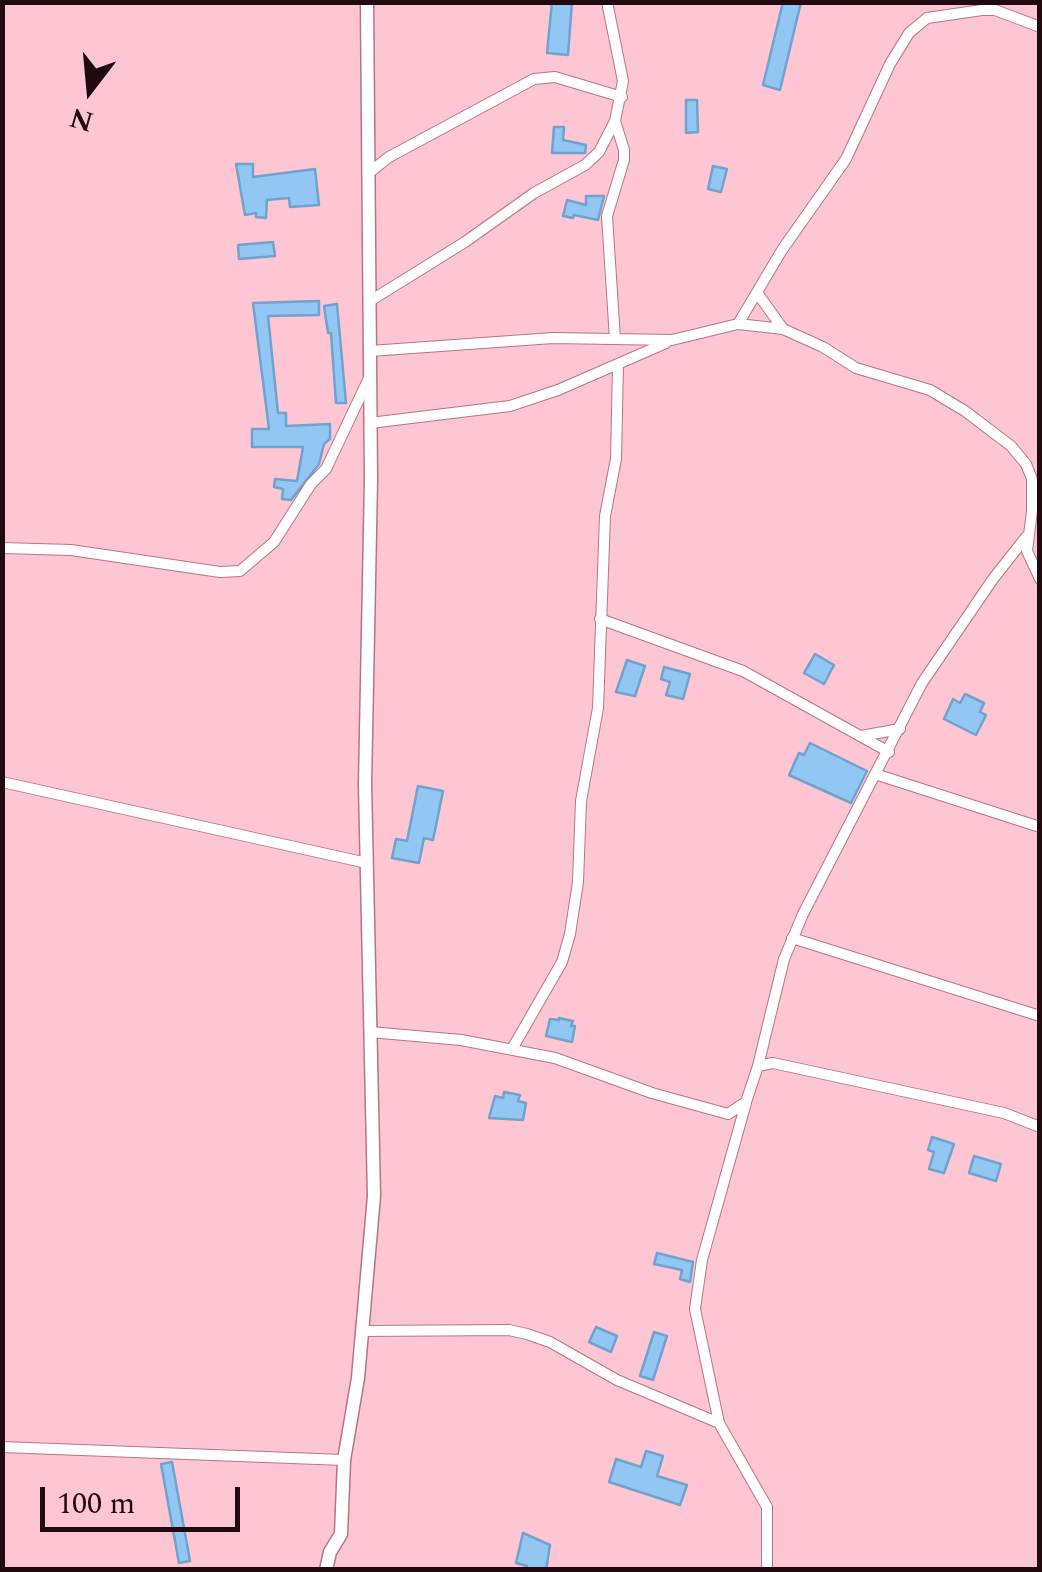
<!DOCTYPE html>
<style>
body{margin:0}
#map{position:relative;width:1042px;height:1572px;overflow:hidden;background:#fec5d2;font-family:Spectral,serif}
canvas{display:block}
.frame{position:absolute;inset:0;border:5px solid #210910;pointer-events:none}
.north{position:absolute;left:40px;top:40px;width:100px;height:100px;-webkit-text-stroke:8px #fec5d2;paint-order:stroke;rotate:196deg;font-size:28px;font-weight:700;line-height:40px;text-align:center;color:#210910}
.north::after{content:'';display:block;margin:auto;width:35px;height:45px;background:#210910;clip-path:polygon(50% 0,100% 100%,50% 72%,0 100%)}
.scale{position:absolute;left:40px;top:1487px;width:200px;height:45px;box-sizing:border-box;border:5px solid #210910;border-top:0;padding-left:12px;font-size:30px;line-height:35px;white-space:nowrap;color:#210910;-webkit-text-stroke:8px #fec5d2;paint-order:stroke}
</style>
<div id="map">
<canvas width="1042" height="1572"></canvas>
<div class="frame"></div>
<div class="north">N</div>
<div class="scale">100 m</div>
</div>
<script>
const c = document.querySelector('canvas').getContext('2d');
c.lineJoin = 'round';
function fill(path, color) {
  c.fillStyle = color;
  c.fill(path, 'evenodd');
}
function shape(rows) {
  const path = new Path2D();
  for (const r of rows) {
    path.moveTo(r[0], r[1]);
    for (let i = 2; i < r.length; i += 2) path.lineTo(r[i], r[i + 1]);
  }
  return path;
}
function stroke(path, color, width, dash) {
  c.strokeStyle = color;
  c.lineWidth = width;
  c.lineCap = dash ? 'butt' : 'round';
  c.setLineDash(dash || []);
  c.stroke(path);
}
const building = shape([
 [552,2,572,2,568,55,547,53,552,2],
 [783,2,801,2,780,90,763,85,783,2],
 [686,100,697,100,698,132,686,133,686,100],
 [554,127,564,127,563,140,586,145,585,153,552,153,554,127],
 [236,164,253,164,253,177,315,169,319,205,290,207,289,198,267,200,266,218,256,217,256,213,245,215,236,164],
 [713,166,727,169,721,192,708,189,713,166],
 [586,196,604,196,598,220,574,215,573,218,563,216,567,200,586,205,586,196],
 [273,242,275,256,239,259,238,245,273,242],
 [319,301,319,315,268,316,278,413,286,413,286,426,330,424,330,439,324,444,319,464,291,500,282,499,283,489,274,487,275,479,297,481,303,447,252,447,252,429,269,429,253,303,319,301],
 [337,304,346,403,336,403,331,333,328,333,324,306,337,304],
 [815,654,834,665,824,684,804,673,815,654],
 [627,660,645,666,635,696,616,692,627,660],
 [664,667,690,674,683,699,666,695,670,682,661,679,664,667],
 [965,694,984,703,980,712,986,715,976,735,944,719,953,699,960,703,965,694],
 [810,743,867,771,851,803,789,775,799,753,804,755,810,743],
 [418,786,443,791,433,840,424,838,419,863,392,858,396,839,407,841,418,786],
 [559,1018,573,1021,571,1026,575,1026,572,1042,546,1036,550,1019,559,1020,559,1018],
 [504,1092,520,1095,518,1101,526,1103,523,1120,489,1118,495,1096,503,1098,504,1092],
 [932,1137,954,1144,944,1173,929,1169,934,1152,928,1150,932,1137],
 [974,1156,1001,1164,996,1181,969,1173,974,1156],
 [657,1253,693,1262,690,1282,680,1279,682,1270,654,1264,657,1253],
 [596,1327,617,1336,611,1352,589,1342,596,1327],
 [654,1332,667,1336,653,1380,640,1376,654,1332],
 [646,1451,663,1456,657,1476,687,1485,680,1505,609,1482,616,1459,641,1467,646,1451],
 [172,1462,190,1561,179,1563,161,1464,172,1462],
 [523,1533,550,1545,546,1570,526,1570,527,1566,516,1563,523,1533]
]);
fill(building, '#91c7f2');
stroke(building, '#6fa3cd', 2.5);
const minor = shape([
 [370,172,389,157,534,79,555,77,622,97],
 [758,294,783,329],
 [370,301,465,242,534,193,585,165,599,152,615,121,623,81,607,2],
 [738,324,782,250,846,159,890,64,909,33,927,18,982,10,995,10,1040,27],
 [615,339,607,216,624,160,624,150,615,121],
 [370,351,553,338,672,340,738,324,783,329,823,347,856,368,930,390,965,411,1011,446,1026,464,1032,479,1032,511,1027,551,1040,579],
 [370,423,510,406,558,390,666,343],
 [2,548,71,550,220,572,240,571,274,542,311,484,326,469,369,378],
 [600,619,743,671,889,752],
 [861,736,900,729],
 [875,774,1040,827],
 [2,782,367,863],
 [792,938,1040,1016],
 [370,1032,461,1040,555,1058,652,1093,728,1114,746,1102,758,1066,773,1063,1004,1113,1040,1127],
 [512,1049,562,962,570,934,578,882,581,801,598,708,605,516,616,459,618,364],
 [758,1066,784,959,803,914,922,683,993,579,1026,537],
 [746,1103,702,1260,695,1309,719,1423,767,1507,767,1570],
 [363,1331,509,1330,527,1334,550,1342,617,1380,719,1423],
 [2,1447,344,1460]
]);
const tertiary = shape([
 [326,1570,330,1552,341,1534,344,1460,358,1378,374,1196,365,784,371,480,367,2]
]);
stroke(minor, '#b67585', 12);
stroke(tertiary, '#b67585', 15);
stroke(minor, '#fff', 10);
stroke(tertiary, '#fff', 12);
</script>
